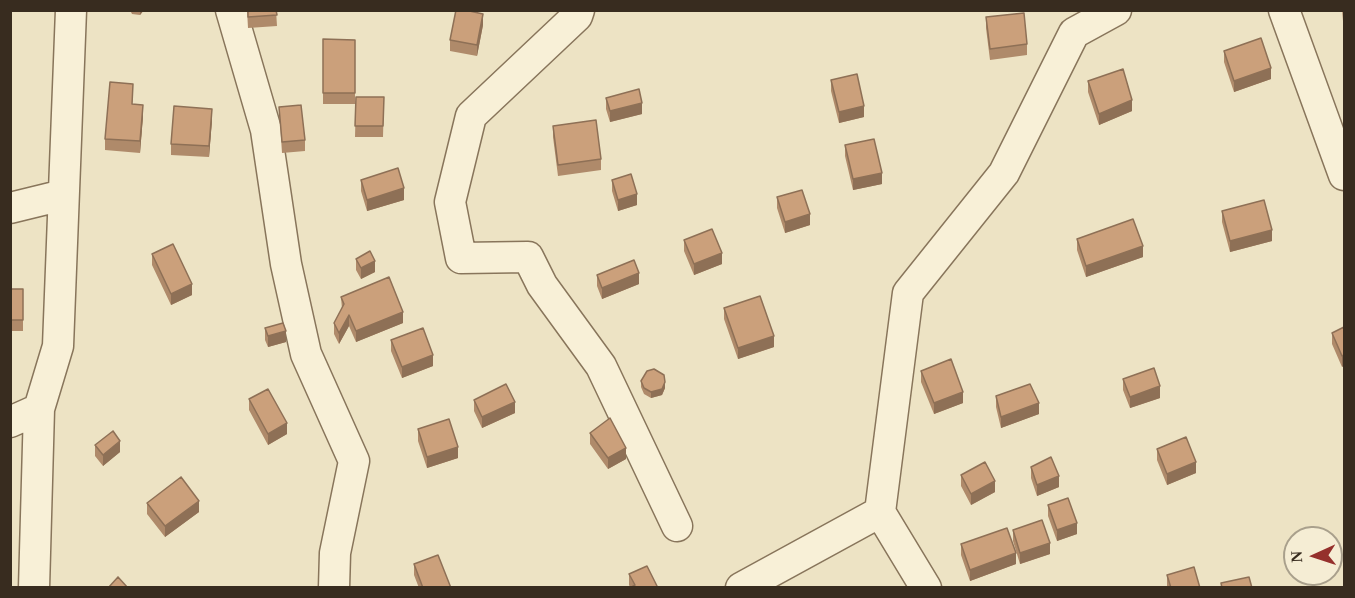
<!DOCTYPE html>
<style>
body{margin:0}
#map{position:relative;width:1355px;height:598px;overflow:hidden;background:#ede3c4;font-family:"Times New Roman",serif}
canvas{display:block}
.frame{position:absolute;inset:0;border:12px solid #382c1f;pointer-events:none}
.north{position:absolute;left:1283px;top:526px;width:60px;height:60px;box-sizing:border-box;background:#f5edd4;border:2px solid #a9a08c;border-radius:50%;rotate:267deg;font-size:16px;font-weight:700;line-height:24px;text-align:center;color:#382c1f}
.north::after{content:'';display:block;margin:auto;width:21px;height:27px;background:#95302c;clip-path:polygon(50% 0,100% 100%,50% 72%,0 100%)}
</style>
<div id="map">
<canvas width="1355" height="598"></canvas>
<div class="frame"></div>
<div class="north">N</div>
</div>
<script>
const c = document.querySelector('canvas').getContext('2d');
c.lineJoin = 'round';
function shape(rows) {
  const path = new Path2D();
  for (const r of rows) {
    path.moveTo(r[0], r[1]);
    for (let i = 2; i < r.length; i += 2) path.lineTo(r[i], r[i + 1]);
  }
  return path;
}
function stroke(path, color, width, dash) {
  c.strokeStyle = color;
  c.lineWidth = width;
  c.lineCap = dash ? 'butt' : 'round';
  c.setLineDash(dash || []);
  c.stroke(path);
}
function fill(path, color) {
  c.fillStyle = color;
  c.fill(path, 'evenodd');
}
const minor = shape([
 [231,10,266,130,286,264,306,354,354,461,335,553,334,588],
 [579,10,577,16,471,116,450,202,461,258,528,257,542,285,601,366,677,526],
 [1284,10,1344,175],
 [10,208,63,195],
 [10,422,39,409],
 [34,588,39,409,58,346,71,10],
 [741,588,880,512],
 [926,588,880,512,908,293,1004,173,1074,33,1116,10]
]);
stroke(minor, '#88755b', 33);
stroke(minor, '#f8f0d7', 30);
fill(shape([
 [130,10,144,10,140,15,132,14],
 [247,10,276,10,277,26,248,28],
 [1342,10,1344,10,1344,32],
 [986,17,1027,44,1027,55,990,60,986,28],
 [483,25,477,56,450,51,450,40],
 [323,39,355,40,355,104,323,104],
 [1224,51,1271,79,1234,92,1224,62],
 [831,80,864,117,839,123,831,91],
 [1088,81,1132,111,1099,125,1088,92],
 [133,95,132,104,143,116,140,153,105,150,105,139],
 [356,97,384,97,383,137,355,137],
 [606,98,642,114,610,122,606,109],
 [279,107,305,140,305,151,282,153],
 [212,120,209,157,171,155,171,144],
 [553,126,601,159,601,170,558,176,553,137],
 [845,145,882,184,853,190,845,156],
 [361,180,404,200,367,211,361,191],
 [612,180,637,205,618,211,612,191],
 [777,197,810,225,785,233,777,208],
 [1222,211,1272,241,1230,252,1222,222],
 [1077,239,1143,257,1086,277,1077,250],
 [684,240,722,264,694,275,684,251],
 [152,254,192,295,171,305,152,265],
 [356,259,375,272,361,279,356,270],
 [597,275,639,284,602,299,597,286],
 [10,289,23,289,23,331,10,331],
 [341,297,403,323,356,342,349,326,339,344,334,334,334,323,342,309],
 [724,308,774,347,738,359,724,319],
 [1344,327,1342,367,1332,344,1332,333],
 [265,328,286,342,268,347,265,340],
 [391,340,433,366,402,378,391,351],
 [921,371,963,403,934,414,921,382],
 [1123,379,1160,398,1130,408,1123,390],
 [641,381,665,388,662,395,651,398,644,394,641,387],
 [996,396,1039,414,1001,428,996,407],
 [249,399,287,434,268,445,249,410],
 [474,400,515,413,482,428,474,411],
 [418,429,458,458,427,468,418,441],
 [590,433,626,459,608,469,590,444],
 [95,445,120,452,103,466,95,456],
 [1157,449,1196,473,1167,485,1157,460],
 [1031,467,1059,487,1037,496,1031,478],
 [961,475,995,492,971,505,961,486],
 [147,503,199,512,165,537,147,514],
 [1048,505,1077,534,1057,541,1048,516],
 [1013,530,1050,554,1020,564,1013,541],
 [961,544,1016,564,970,581,961,555],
 [414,564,451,588,419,588,414,575],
 [629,574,658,588,630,587,629,585],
 [1167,575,1200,588,1167,588]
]), '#af8a6a');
fill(shape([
 [140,10,144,10,140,15],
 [483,14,483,25,477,56,477,45],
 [1271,68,1271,79,1234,92,1234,81],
 [1132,100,1132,111,1099,125,1099,114],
 [642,103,642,114,610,122,610,111],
 [143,105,143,116,140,153,140,141],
 [864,106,864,117,839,123,839,112],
 [212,109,212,120,209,157,209,146],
 [882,173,882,184,853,190,853,179],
 [404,188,404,200,367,211,367,200],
 [637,194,637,205,618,211,618,200],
 [810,214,810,225,785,233,785,222],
 [1272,230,1272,241,1230,252,1230,241],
 [1143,246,1143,257,1086,277,1086,266],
 [722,253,722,264,694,275,694,264],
 [375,261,375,272,361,279,361,268],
 [639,273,639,284,602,299,602,288],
 [192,284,192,295,171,305,171,294],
 [403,312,403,323,356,342,356,331],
 [349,315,349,326,339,344,339,333],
 [286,331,286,342,268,347,268,336],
 [774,336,774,347,738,359,738,348],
 [433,355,433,366,402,378,402,367],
 [1344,355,1344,366,1342,367,1342,356],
 [665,382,665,388,662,395,651,398,651,392],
 [1160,386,1160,398,1130,408,1130,397],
 [963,392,963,403,934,414,934,403],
 [515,402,515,413,482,428,482,417],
 [1039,403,1039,414,1001,428,1001,417],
 [287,423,287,434,268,445,268,434],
 [120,441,120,452,103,466,103,455],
 [458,447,458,458,427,468,427,457],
 [626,448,626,459,608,469,608,458],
 [1196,462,1196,473,1167,485,1167,474],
 [1059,476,1059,487,1037,496,1037,485],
 [995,481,995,492,971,505,971,494],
 [199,501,199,512,165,537,165,526],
 [1077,523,1077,534,1057,541,1057,530],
 [1050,543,1050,554,1020,564,1020,553],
 [1016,553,1016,564,970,581,970,570]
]), '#8e7056');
const building = shape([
 [248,10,276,10,277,15,248,17,248,10],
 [456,10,465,10,483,14,477,45,450,40,456,10],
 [1024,13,1027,44,990,49,986,17,1024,13],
 [1261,38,1271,68,1234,81,1224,51,1261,38],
 [323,39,355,40,355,93,323,93,323,39],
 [1123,69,1132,100,1099,114,1088,81,1123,69],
 [857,74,864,106,839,112,831,80,857,74],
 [110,82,133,84,132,104,143,105,140,141,105,139,110,82],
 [639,89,642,103,610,111,606,98,639,89],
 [356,97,384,97,383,126,355,126,356,97],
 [301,105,305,140,282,142,279,107,301,105],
 [174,106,212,109,209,146,171,144,174,106],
 [596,120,601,159,558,165,553,126,596,120],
 [874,139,882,173,853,179,845,145,874,139],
 [398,168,404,188,367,200,361,180,398,168],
 [631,174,637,194,618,200,612,180,631,174],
 [802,190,810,214,785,222,777,197,802,190],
 [1264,200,1272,230,1230,241,1222,211,1264,200],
 [1133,219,1143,246,1086,266,1077,239,1133,219],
 [712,229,722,253,694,264,684,240,712,229],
 [173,244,192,284,171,294,152,254,173,244],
 [370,251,375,261,361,268,356,259,370,251],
 [634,260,639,273,602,288,597,275,634,260],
 [389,277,403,312,356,331,349,315,339,333,334,323,344,304,341,297,389,277],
 [10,289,23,289,23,320,10,320,10,289],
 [760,296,774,336,738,348,724,308,760,296],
 [283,323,286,331,268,336,265,328,283,323],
 [1344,327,1344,355,1342,356,1332,333,1344,327],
 [423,328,433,355,402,367,391,340,423,328],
 [951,359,963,392,934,403,921,371,951,359],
 [1154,368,1160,386,1130,397,1123,379,1154,368],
 [654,369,664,375,665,382,662,389,651,392,644,388,641,381,647,371,654,369],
 [506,384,515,402,482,417,474,400,506,384],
 [1030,384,1039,403,1001,417,996,396,1030,384],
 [268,389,287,423,268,434,249,399,268,389],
 [610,418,626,448,608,458,590,433,610,418],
 [449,419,458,447,427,457,418,429,449,419],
 [113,431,120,441,103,455,95,445,113,431],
 [1186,437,1196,462,1167,474,1157,449,1186,437],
 [1051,457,1059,476,1037,485,1031,467,1051,457],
 [985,462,995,481,971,494,961,475,985,462],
 [181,477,199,501,165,526,147,503,181,477],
 [1068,498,1077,523,1057,530,1048,505,1068,498],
 [1042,520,1050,543,1020,553,1013,530,1042,520],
 [1007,528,1016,553,970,570,961,544,1007,528],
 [438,555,451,588,423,588,414,564,438,555],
 [647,566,658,588,630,588,635,585,629,574,647,566],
 [1194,567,1200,588,1171,588,1167,575,1194,567],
 [118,577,128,588,108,588,118,577],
 [1249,577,1252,588,1222,588,1221,583,1249,577]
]);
fill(building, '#cba07b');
stroke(building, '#8e7056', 1.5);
</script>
